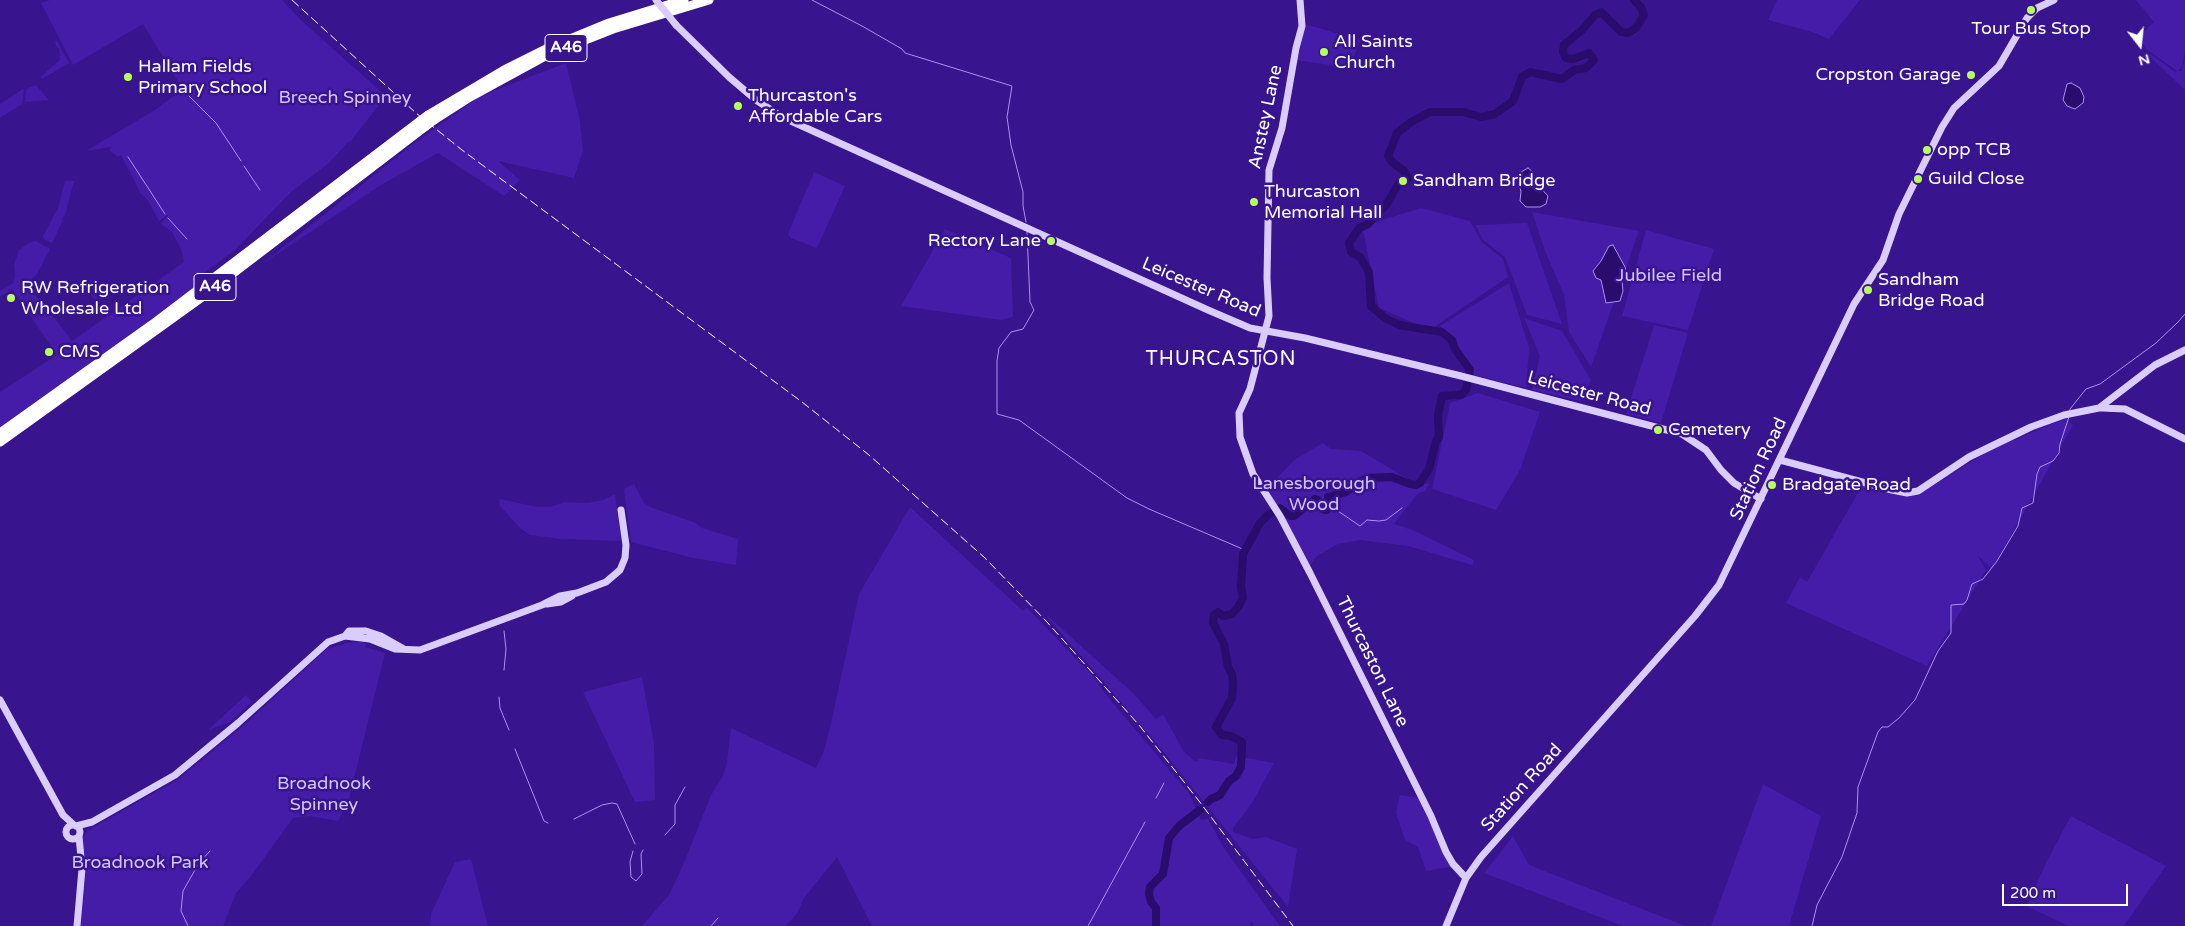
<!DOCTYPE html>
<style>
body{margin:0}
#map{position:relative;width:2185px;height:926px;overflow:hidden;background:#38148e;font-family:"Varela Round",sans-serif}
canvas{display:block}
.north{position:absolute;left:2115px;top:20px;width:50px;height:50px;-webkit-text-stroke:4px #38148e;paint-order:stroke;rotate:164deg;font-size:14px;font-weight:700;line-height:20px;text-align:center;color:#fff}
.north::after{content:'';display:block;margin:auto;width:18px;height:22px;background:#fff;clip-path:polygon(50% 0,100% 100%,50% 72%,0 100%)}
.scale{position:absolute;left:2002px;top:884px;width:126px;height:22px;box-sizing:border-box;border:2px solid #fff;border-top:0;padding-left:6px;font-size:15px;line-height:18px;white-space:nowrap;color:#fff;-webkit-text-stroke:4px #38148e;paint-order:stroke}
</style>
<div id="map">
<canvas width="2185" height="926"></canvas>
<div class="north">N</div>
<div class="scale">200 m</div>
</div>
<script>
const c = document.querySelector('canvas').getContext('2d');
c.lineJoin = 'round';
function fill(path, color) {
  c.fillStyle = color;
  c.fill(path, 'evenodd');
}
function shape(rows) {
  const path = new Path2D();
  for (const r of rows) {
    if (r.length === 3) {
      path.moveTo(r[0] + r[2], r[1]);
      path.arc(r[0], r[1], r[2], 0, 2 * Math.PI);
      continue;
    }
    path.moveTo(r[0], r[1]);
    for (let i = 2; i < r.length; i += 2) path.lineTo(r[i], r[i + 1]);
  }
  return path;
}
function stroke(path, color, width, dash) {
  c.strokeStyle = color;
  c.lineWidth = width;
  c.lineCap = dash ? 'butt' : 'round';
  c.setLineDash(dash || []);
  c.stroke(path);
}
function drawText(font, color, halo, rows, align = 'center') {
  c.font = font + ' "Varela Round",sans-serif';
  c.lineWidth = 5;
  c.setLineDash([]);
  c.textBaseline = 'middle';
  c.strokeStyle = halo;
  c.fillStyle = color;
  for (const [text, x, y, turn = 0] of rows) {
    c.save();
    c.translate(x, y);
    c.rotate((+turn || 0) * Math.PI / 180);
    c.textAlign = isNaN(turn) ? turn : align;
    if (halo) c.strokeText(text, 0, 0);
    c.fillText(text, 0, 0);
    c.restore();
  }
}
fill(shape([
 [50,0,282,0,304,23,386,96,350,142,349,141,329,163,291,192,235,250,193,281,197,287,0,428,0,392,57,355,12,289,0,297,0,291,13,283,15,276,14,265,19,250,29,243,36,241,50,249,37,274,25,285,43,303,72,341,184,262,182,251,172,232,161,224,168,215,159,221,147,199,141,194,121,155,118,157,109,150,111,147,109,147,86,151,155,110,183,89,143,24,73,65,41,3],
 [1777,0,1860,0,1829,39,1812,32,1768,20],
 [2136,0,2185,0,2185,51,2182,67,2178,71,2181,71,2185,60,2185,90,2147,54,2151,54,2175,72,2177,71,2146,49,2138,38,2154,22],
 [1305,24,1360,40,1350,68,1296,60],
 [57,41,69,63,42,79,40,77,60,60,59,48,57,48,55,42],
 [566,63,580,121,583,151,574,178,498,161,520,180,504,196,438,153,381,185,262,264,413,144,480,96],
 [36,85,49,100,25,102,26,89],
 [23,89,24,91,22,104,0,118,0,104],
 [814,172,845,186,817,248,791,238,788,234],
 [65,181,74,181,65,215,62,218,63,220,52,243,44,239,43,236,58,208],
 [1421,208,1470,221,1482,242,1503,259,1508,277,1430,330,1379,308,1362,226],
 [1532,212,1639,231,1591,367,1569,332,1564,295,1545,251],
 [1527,223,1562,324,1527,315,1505,257,1482,239,1476,225],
 [945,229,1011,258,1013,317,1001,320,901,306],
 [1646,230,1714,249,1688,330,1622,316],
 [90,280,95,280,103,286,108,291,108,297,95,300,91,295,89,295,84,288],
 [1509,283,1529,348,1526,388,1474,375,1458,349,1440,326],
 [1524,318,1562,331,1591,380,1581,401,1532,390,1540,356],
 [1654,325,1688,333,1661,423,1626,414],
 [1478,393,1540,412,1520,470,1496,510,1432,489,1450,403],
 [2066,418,2073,425,1992,569,1978,556,1986,570,1927,666,1786,603,1800,577,1807,582,1864,482,1913,493,1917,496,1990,450],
 [1323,443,1331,449,1361,451,1416,484,1429,484,1425,491,1418,493,1394,524,1415,531,1472,559,1474,561,1472,565,1408,546,1360,540,1338,544,1317,556,1310,565,1265,484,1276,479,1294,460],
 [634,484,644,503,650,507,696,523,702,528,738,539,736,565,693,558,631,542,624,489],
 [615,494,621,541,561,539,530,535,520,528,499,505,500,499,537,507,550,507,565,502,588,503,603,500],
 [910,507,1023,611,1026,607,1094,677,1107,696,1189,793,1201,820,1208,819,1224,848,1280,926,1254,926,1251,921,1250,926,872,926,837,857,804,898,798,912,786,926,642,926,669,895,684,863,711,795,723,776,727,762,731,728,816,768,824,751,831,723,859,594],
 [1047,617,1049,617,1134,694,1156,719,1163,714,1184,752,1196,762,1200,758,1234,764,1236,756,1274,763,1252,803,1233,828,1233,832,1253,839,1266,837,1297,849,1288,907,1154,740],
 [359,642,366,643,365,647,385,653,349,799,338,821,310,816,293,818,251,876,236,893,223,926,81,926,86,865,82,839,87,831,177,780,242,727,327,649,346,643],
 [642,677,654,743,655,800,635,802,583,692],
 [246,695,252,702,230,722,208,730],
 [1763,784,1821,816,1789,926,1711,926],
 [1400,795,1420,798,1455,866,1426,871,1418,847,1405,840,1396,813],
 [2071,816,2166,866,2124,926,2069,926,2026,906,2048,859],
 [1513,836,1529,865,1686,926,1623,926,1484,873],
 [471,859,488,926,430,926,431,914,455,862]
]), '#441ca8');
const water = shape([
 [2071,83,2080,88,2084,97,2083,103,2075,109,2067,106,2063,100,2067,84,2071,83],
 [1528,168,1533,172,1534,181,1548,196,1546,204,1540,207,1526,207,1520,201,1521,191,1517,179,1521,172,1528,168],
 [1613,245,1625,267,1627,276,1622,281,1623,291,1620,301,1606,303,1601,280,1596,278,1593,271,1601,261,1609,246,1613,245]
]);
fill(water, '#290c6b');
stroke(water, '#ab90f4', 1);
stroke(shape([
 [812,0,862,26,902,49,905,53,1012,86,1007,117,1011,145,1023,192,1023,206,1026,222],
 [189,96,216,123,241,161],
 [128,157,165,214],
 [244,166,260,190],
 [168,218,187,239],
 [1027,232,1030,302,1034,310,1023,329,1011,332,999,348,997,361,997,414,1019,420,1127,498,1149,509,1245,550],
 [2070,412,2070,409,2086,389,2100,384,2156,343,2178,322,2185,314],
 [1328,508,1338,511,1360,526,1367,520,1379,521,1386,520,1402,508],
 [504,631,506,649,504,670],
 [499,697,500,708,509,730],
 [515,749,544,821,548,823],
 [1156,798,1164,783],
 [574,819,602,805,612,803,617,804,635,844],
 [665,835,675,824,675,805,685,787],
 [633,851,630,862,631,877,636,881,642,874,641,854,643,850],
 [188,926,181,911,183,891,199,863,210,851],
 [711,926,718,918],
 [1088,926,1145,822],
 [1812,926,1817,905,1842,857,1857,813,1858,787,1878,732,1882,727,1888,727,1899,718,1915,700,1938,651,1951,633,1951,605,1964,604,1967,600,1972,584,1983,579,1997,561,2018,526,2022,508,2033,503,2037,474,2040,467,2053,461,2059,453,2060,444,2069,417]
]), '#ab90f4', 1);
stroke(shape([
 [1208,802,1211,799,1220,795,1229,781,1236,776,1241,767,1242,742,1231,736,1222,735,1216,727,1232,698,1233,683,1232,674,1228,667,1224,644,1213,623,1214,615,1218,612,1223,616,1232,614,1238,607,1243,598,1241,587,1243,554,1260,523,1269,514,1280,508,1290,516,1294,516,1315,499,1318,500,1322,509,1326,510,1330,507,1328,497,1346,492,1359,482,1368,478,1392,477,1410,484,1416,485,1420,483,1429,469,1436,441,1439,437,1438,415,1442,396,1461,395,1466,390,1470,370,1455,349,1452,340,1442,332,1399,325,1385,318,1371,306,1369,272,1360,257,1351,252,1349,243,1359,228,1368,224,1386,205,1399,183,1408,178,1404,171,1392,162,1388,156,1397,133,1411,122,1430,112,1463,112,1481,117,1495,114,1513,101,1522,77,1530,72,1562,79,1574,70,1586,68,1594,60,1589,53,1573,59,1566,58,1563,52,1564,45,1582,30,1595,15,1601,12,1621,32,1628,33,1636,28,1644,15,1641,7,1634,0],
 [1156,926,1156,908,1151,902,1149,894,1150,887,1163,874,1169,838,1179,826,1200,810]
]), '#290c6b', 8);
stroke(shape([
 [1300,0,1302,26,1296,48,1282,128,1269,170,1267,278,1269,316,1250,389,1239,413,1240,437,1253,474,1280,516,1310,573,1431,816,1446,852,1453,864,1466,878],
 [676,25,729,77,756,100,782,117,1208,310,1250,328,1305,338,1461,376,1682,434,1706,450,1721,470,1734,483,1761,499],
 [2102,408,2125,409,2185,439],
 [1780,460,1892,490,1907,493,1918,491,1969,457,2031,427,2064,415,2099,408,2155,365,2185,350],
 [547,604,561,602,572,596],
 [345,636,370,639,395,649,420,650,542,605,560,596,577,593,606,582,620,570,625,558,626,545,621,510],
 [0,700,63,815,74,825],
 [73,832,7],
 [76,826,92,822,175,775,238,723,328,642,345,636,349,631,366,631,381,636,404,649],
 [77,926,82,869,79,836],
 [1446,926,1466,878,1481,857,1695,616,1719,585,1854,304,1883,260,1899,214,1942,127,1954,108,1999,66,2027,18,2037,8,2054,0]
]), '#dbcdfb', 7);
stroke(shape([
 [428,115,504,70,546,49,609,23,684,0],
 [434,120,470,97,547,55,613,29,709,0],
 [0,433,153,324,420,121],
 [0,442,202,297,426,126]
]), '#fff', 9);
stroke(shape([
 [292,0,416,113,462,150,802,402,869,455,985,558,1047,622,1139,725,1199,801,1293,926]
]), '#fff', 1, [9, 4]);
stroke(shape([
 [656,0,676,25]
]), '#dbcdfb', 7);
stroke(shape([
 [420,121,428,115],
 [426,126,434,120]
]), '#fff', 9);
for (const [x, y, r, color] of [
 [2031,10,5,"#b7ff5e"],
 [1324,52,5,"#b7ff5e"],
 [1971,75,5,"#b7ff5e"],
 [128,77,5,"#b7ff5e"],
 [738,106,5,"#b7ff5e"],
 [1927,150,5,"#b7ff5e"],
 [1918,179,5,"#b7ff5e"],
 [1403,181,5,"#b7ff5e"],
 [1254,202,5,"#b7ff5e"],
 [1051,241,5,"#b7ff5e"],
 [1868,290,5,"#b7ff5e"],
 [11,298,5,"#b7ff5e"],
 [49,352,5,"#b7ff5e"],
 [1658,430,5,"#b7ff5e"],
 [1772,485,5,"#b7ff5e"]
]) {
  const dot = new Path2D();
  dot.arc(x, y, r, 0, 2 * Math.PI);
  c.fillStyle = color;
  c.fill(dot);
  stroke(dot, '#38148e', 2);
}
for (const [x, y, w] of [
 [566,48,42],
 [215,287,42]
]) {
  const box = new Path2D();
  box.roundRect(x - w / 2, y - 13.5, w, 27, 4);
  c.fillStyle = '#38148e';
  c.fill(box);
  stroke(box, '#fff', 1);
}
drawText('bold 16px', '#fff', null, [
 ["A46",566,48],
 ["A46",215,287]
]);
drawText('18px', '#fff', '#38148e', [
 ["Tour Bus Stop",2031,29,"center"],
 ["All Saints",1334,42],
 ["Church",1334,63],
 ["Hallam Fields",138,67],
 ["Primary School",138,88],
 ["Cropston Garage",1961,75,"right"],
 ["Thurcaston's",748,96],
 ["Affordable Cars",748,117],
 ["opp TCB",1937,150],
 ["Guild Close",1928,179],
 ["Sandham Bridge",1413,181],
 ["Thurcaston",1264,192],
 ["Memorial Hall",1264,213],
 ["Rectory Lane",1041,241,"right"],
 ["Sandham",1878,280],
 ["Bridge Road",1878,301],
 ["RW Refrigeration",21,288],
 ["Wholesale Ltd",21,309],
 ["CMS",59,352],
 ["Cemetery",1668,430],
 ["Bradgate Road",1782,485]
], 'left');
drawText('18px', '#d5c5fc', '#38148e', [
 ["Breech Spinney",345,98],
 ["Jubilee Field",1669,276],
 ["Lanesborough",1314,484],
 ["Wood",1314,505],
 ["Broadnook",324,784],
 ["Spinney",324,805],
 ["Broadnook Park",140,863]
]);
drawText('18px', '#fff', '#38148e', [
 ["Anstey Lane",1266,117,-78],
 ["Leicester Road",1201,288,23],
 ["Leicester Road",1589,394,15],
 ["Station Road",1759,469,-65],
 ["Thurcaston Lane",1372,662,64],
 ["Station Road",1522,788,-48]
]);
c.letterSpacing = '1px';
drawText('20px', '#fff', '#38148e', [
 ["THURCASTON",1221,360]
]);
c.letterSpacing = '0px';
</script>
